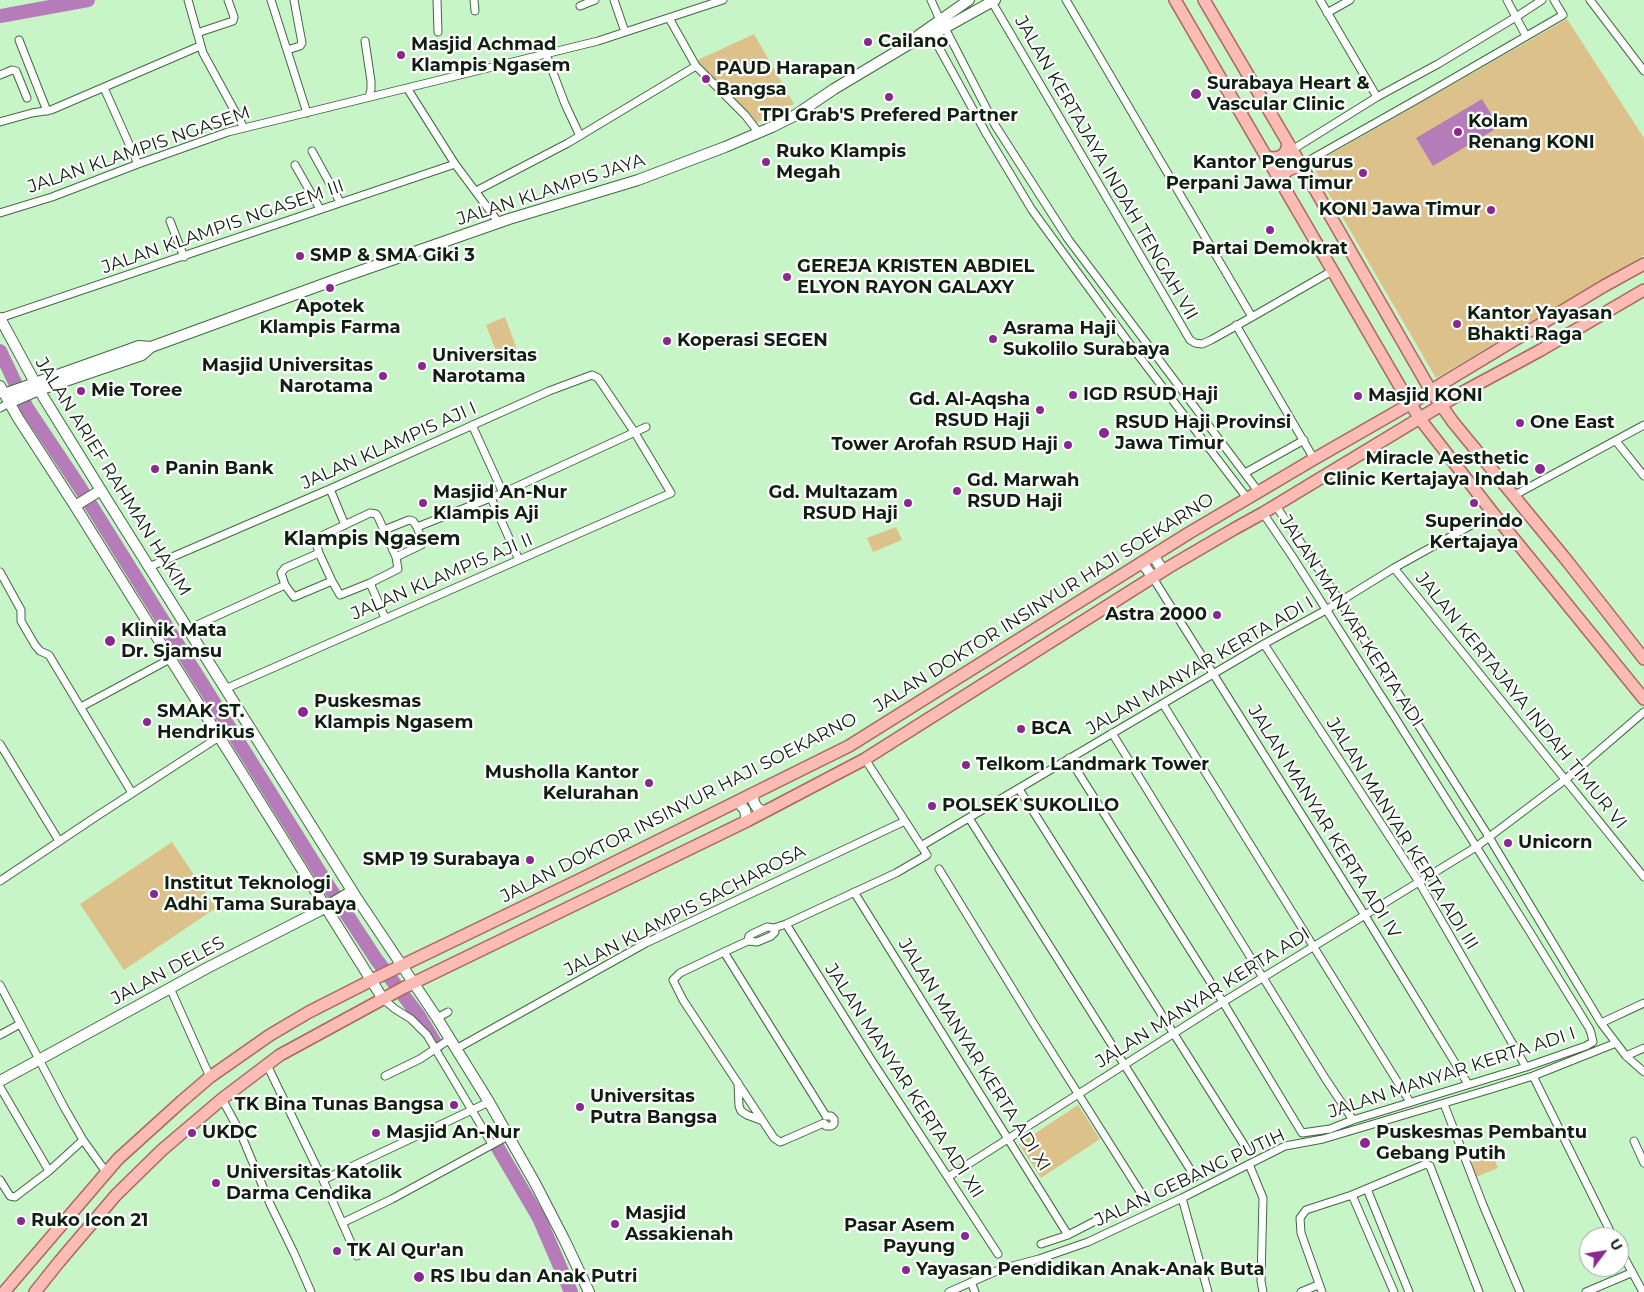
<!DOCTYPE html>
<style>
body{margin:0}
#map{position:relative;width:1644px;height:1292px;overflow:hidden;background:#c8f5c8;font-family:Montserrat,sans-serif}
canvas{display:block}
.north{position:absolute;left:1579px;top:1227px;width:50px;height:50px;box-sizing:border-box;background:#fff;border:1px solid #9fa69f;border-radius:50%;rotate:59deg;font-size:14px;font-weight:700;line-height:20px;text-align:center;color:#0f2010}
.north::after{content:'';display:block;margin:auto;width:18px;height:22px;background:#8a2891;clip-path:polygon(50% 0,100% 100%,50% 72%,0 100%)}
</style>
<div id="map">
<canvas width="1644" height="1292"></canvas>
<div class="north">U</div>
</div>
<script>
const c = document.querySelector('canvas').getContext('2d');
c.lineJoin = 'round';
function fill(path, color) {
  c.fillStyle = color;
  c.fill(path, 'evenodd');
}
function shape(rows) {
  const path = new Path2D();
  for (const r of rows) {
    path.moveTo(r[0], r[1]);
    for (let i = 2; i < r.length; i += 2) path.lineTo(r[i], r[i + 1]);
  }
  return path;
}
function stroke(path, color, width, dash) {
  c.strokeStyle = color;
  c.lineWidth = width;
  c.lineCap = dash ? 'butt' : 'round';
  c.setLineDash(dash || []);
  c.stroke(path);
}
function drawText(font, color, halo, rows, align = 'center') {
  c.font = font + ' Montserrat,sans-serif';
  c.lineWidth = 4.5;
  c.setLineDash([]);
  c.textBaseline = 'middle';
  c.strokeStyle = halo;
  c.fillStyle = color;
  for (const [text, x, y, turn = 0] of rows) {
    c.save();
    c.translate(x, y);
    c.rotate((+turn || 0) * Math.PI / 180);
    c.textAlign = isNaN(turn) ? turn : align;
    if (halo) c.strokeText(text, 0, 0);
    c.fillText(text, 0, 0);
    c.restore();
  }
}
fill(shape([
 [1567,19,1644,138,1644,255,1436,378,1312,165],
 [754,34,794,104,754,124,700,67,698,60],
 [505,317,517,349,498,356,486,325],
 [896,527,902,540,873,552,867,538],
 [172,842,216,908,124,970,80,904],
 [1078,1105,1100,1139,1041,1178,1019,1144],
 [1492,1154,1498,1168,1476,1177,1470,1163]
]), '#dcc18a');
fill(shape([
 [1482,99,1499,127,1433,166,1416,138]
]), '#b67cb9');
stroke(shape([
 [0,16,88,0],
 [0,351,27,408,79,486,329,887,376,959,419,1016,437,1046],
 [488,1131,539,1218,571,1292]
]), '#b67cb9', 14);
const street = shape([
 [188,0,203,53,244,128],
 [271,0,307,113],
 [437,0,438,32],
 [474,0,475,11],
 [614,0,625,32],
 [931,0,940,20],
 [1066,0,1252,317,1332,271],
 [1320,0,1377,97],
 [1507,0,1526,36],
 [1590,0,1644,71],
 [992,2,1190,340,1195,343,1202,344,1211,340,1252,317],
 [580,6,595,0],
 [1327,13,1350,0],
 [945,28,995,125,1068,239,1258,491],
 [197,33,233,21,234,17,228,0],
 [932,35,987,135,1032,210,1129,343,1247,498],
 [19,40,47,111],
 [365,41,371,81,371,89,369,97],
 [287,50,300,46,302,43,294,0],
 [546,54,565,104,580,136],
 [696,66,745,115,759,133],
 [0,75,12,70,16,71,27,98],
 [104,88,138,164],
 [407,88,455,164,499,223],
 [0,122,32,113,51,110,200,46],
 [1292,150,1377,97,1438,64,1516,17,1542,0],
 [312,151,340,202],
 [295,165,320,209],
 [1301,165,1423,96,1563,15,1554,0],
 [476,191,568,143,696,66,669,18],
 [0,213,52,197,138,164,228,132,598,41,723,0],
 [170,221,184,257],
 [0,318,455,164],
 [1236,325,1314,459],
 [0,408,9,403],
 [472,425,503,493],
 [1616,441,1644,476],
 [1245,473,1304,440],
 [330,489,345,525],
 [1513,496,1644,425],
 [491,498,519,560],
 [1276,506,1340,601,1489,837,1601,1023,1626,1056,1644,1072],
 [370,513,376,514,378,517,396,557,398,569,370,583,340,595,332,581,319,553,315,539,370,513],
 [417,527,503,493,646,427],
 [384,530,409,520,413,521,417,527,422,540,421,545,396,557],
 [319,553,285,568,281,573,285,585,294,597,332,581],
 [149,567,330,489,549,391,592,375,598,378,635,433,671,493,225,689],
 [1394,568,1644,877],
 [0,572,21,610,21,621,35,645,40,651,49,655,132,793],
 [1153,578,1364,914,1468,1084],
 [370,583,385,618],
 [188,629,285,585],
 [1264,644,1419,882,1526,1067],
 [1163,704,1410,1102],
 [81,707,170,659],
 [1112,733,1325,1078,1353,1120],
 [0,744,59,841],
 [1069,758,1223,1002,1302,1133,1330,1129,1353,1120,1526,1067,1586,1046,1593,1042,1591,1033,1589,1028,1528,929,1394,716,1292,556,1263,513],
 [1019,789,1248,1151],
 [969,818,1195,1177],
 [921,846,1264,644,1326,610,1394,568,1493,513],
 [939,869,1034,1024,1146,1201],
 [0,881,97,816,219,737],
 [854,892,1068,1235],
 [786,924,872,1061,998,1254],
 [774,928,775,932,771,936,757,942,748,941,724,952,680,973,673,980,683,1000,774,1138,780,1142,783,1141,824,1123,826,1126,831,1126,834,1124,834,1119,831,1116,826,1116],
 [748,941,749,936,752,934,767,927,774,928,786,924,896,873,927,855,865,759],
 [724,952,826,1116],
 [0,985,64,1107,83,1140,106,1172],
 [170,988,210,1077],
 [383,999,395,1009,411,1019,427,1035,492,1144],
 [437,1018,448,1012],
 [1601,1023,1644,1003],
 [0,1035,20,1024],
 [456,1049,646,943,905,821],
 [1626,1056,1644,1048],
 [267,1065,323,1180,357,1256],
 [385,1076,420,1059,450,1039],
 [1533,1076,1613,1237],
 [738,1083,739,1106,741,1111,747,1115,763,1121],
 [0,1087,49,1171],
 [222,1099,240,1132,271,1206,294,1253,311,1292],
 [1444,1104,1483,1205,1520,1292],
 [1634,1141,1644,1163],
 [1249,1164,1263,1198,1261,1281,1263,1292],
 [948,1177,1223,1002,1476,847,1566,779,1644,712],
 [0,1180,10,1196,15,1197,49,1171,83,1140],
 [323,1180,489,1102],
 [1367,1189,1409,1292],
 [1352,1195,1394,1292],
 [1182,1198,1208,1292],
 [342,1223,392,1199,508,1136],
 [1041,1244,1068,1235,1103,1217],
 [1619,1248,1643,1292],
 [971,1282,975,1292],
 [949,1292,1001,1269,1039,1259,1088,1242,1182,1198,1285,1146,1323,1139,1488,1090,1533,1076,1616,1043],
 [1301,1292,1318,1285],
 [1322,1292,1301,1233,1300,1218,1306,1210,1352,1195,1426,1164,1430,1166,1479,1292],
 [1586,1292,1631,1273]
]);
const secondary = shape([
 [914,43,932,35,995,0],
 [0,318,39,390,107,500,356,897,437,1018,489,1102,535,1183,565,1241,589,1292],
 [0,386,18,418,75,506,383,999],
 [4,394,139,346,151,347],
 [9,403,39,390,142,355,151,347,343,277,509,219,638,180,725,147,772,127,794,116,834,89,911,43,919,35,969,0],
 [75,506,101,490],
 [1153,555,1163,571],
 [1142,562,1153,578],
 [755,793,753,797,754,803,759,810,765,811],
 [738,802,745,810,747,821],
 [0,1081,207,968,319,911,352,891]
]);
const primary = shape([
 [1175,0,1402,390,1420,419,1493,513,1644,699],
 [1204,0,1301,165,1431,391,1453,422,1568,562,1644,659],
 [1266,157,1274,158,1282,156,1286,151,1288,144],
 [1282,184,1282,177,1288,170,1296,167,1304,170],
 [4,1292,118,1159,182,1101,210,1077,270,1035,309,1012,376,978,581,879,849,746,1189,533,1314,459,1410,404,1448,380,1604,286,1644,264],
 [35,1292,59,1262,116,1195,162,1150,222,1099,280,1055,403,988,747,821,865,759,1169,567,1234,529,1263,513,1463,392,1541,350,1644,290]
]);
stroke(street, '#416842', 9);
stroke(secondary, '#416842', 12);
stroke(primary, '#a9685d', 14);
stroke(street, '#fff', 7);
stroke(secondary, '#fff', 10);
stroke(primary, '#fdbbb6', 11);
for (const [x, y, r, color] of [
 [868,42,5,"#8a2891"],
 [401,55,5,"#8a2891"],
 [706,79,5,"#8a2891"],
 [1196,94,6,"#8a2891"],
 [889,97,5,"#8a2891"],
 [1458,132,5,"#8a2891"],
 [766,162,5,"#8a2891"],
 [1363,173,5,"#8a2891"],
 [1491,210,5,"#8a2891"],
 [1270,230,5,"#8a2891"],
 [300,256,5,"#8a2891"],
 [787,277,5,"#8a2891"],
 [330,288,5,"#8a2891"],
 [1457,324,5,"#8a2891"],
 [993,339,5,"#8a2891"],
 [667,341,5,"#8a2891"],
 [422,366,5,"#8a2891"],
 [383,376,5,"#8a2891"],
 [81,391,5,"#8a2891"],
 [1073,395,5,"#8a2891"],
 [1358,396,5,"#8a2891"],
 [1040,410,5,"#8a2891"],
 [1520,423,5,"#8a2891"],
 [1104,433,6,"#8a2891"],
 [1068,445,5,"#8a2891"],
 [155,469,5,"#8a2891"],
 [1540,469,6,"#8a2891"],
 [957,491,5,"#8a2891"],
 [423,503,5,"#8a2891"],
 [908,503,5,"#8a2891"],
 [1474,503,5,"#8a2891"],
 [1217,615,5,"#8a2891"],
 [110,641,6,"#8a2891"],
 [303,712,6,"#8a2891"],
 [147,722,5,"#8a2891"],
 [1021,729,5,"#8a2891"],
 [966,765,5,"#8a2891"],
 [649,783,5,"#8a2891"],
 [932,806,5,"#8a2891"],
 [1508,843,5,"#8a2891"],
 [530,860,5,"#8a2891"],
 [154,894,5,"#8a2891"],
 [454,1105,5,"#8a2891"],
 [580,1107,5,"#8a2891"],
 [192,1133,5,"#8a2891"],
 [376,1133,5,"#8a2891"],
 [1365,1143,6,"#8a2891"],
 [216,1183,5,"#8a2891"],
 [21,1221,5,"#8a2891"],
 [615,1224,5,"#8a2891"],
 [965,1236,5,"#8a2891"],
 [337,1251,5,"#8a2891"],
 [906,1270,5,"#8a2891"],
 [419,1277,6,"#8a2891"]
]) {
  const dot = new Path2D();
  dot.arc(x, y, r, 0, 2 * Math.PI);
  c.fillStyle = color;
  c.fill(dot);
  stroke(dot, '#fff', 2);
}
drawText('bold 18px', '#0f2010', '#fff', [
 ["Cailano",878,42],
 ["Masjid Achmad",411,45],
 ["Klampis Ngasem",411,66],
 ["PAUD Harapan",716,69],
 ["Bangsa",716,90],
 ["Surabaya Heart &",1207,84],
 ["Vascular Clinic",1207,105],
 ["TPI Grab'S Prefered Partner",889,116,"center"],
 ["Kolam",1468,122],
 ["Renang KONI",1468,143],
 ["Ruko Klampis",776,152],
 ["Megah",776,173],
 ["Kantor Pengurus",1353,163,"right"],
 ["Perpani Jawa Timur",1353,184,"right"],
 ["KONI Jawa Timur",1481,210,"right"],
 ["Partai Demokrat",1270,249,"center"],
 ["SMP & SMA Giki 3",310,256],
 ["GEREJA KRISTEN ABDIEL",797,267],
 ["ELYON RAYON GALAXY",797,288],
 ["Apotek",330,307,"center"],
 ["Klampis Farma",330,328,"center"],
 ["Kantor Yayasan",1467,314],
 ["Bhakti Raga",1467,335],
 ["Asrama Haji",1003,329],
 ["Sukolilo Surabaya",1003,350],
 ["Koperasi SEGEN",677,341],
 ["Universitas",432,356],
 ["Narotama",432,377],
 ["Masjid Universitas",373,366,"right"],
 ["Narotama",373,387,"right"],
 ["Mie Toree",91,391],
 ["IGD RSUD Haji",1083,395],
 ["Masjid KONI",1368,396],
 ["Gd. Al-Aqsha",1030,400,"right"],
 ["RSUD Haji",1030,421,"right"],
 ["RSUD Haji Provinsi",1115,423],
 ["Jawa Timur",1115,444],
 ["One East",1530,423],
 ["Tower Arofah RSUD Haji",1058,445,"right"],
 ["Miracle Aesthetic",1529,459,"right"],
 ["Clinic Kertajaya Indah",1529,480,"right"],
 ["Panin Bank",165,469],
 ["Gd. Marwah",967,481],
 ["RSUD Haji",967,502],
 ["Masjid An-Nur",433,493],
 ["Klampis Aji",433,514],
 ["Gd. Multazam",898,493,"right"],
 ["RSUD Haji",898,514,"right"],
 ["Superindo",1474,522,"center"],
 ["Kertajaya",1474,543,"center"],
 ["Astra 2000",1207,615,"right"],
 ["Klinik Mata",121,631],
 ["Dr. Sjamsu",121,652],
 ["Puskesmas",314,702],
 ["Klampis Ngasem",314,723],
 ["SMAK ST.",157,712],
 ["Hendrikus",157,733],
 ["BCA",1031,729],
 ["Telkom Landmark Tower",976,765],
 ["Musholla Kantor",639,773,"right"],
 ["Kelurahan",639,794,"right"],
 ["POLSEK SUKOLILO",942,806],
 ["Unicorn",1518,843],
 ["SMP 19 Surabaya",520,860,"right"],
 ["Institut Teknologi",164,884],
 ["Adhi Tama Surabaya",164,905],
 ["Universitas",590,1097],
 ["Putra Bangsa",590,1118],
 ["TK Bina Tunas Bangsa",444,1105,"right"],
 ["UKDC",202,1133],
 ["Masjid An-Nur",386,1133],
 ["Puskesmas Pembantu",1376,1133],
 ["Gebang Putih",1376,1154],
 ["Universitas Katolik",226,1173],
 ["Darma Cendika",226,1194],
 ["Masjid",625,1214],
 ["Assakienah",625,1235],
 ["Ruko Icon 21",31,1221],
 ["Pasar Asem",955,1226,"right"],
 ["Payung",955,1247,"right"],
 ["TK Al Qur'an",347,1251],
 ["Yayasan Pendidikan Anak-Anak Buta",916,1270],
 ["RS Ibu dan Anak Putri",430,1277]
], 'left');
drawText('18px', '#0f2010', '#fff', [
 ["JALAN KLAMPIS NGASEM",139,150,-19],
 ["JALAN KERTAJAYA INDAH TENGAH VII",1106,168,60],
 ["JALAN KLAMPIS JAYA",551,190,-18],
 ["JALAN KLAMPIS NGASEM III",223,227,-19],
 ["JALAN KLAMPIS AJI I",389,446,-24],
 ["JALAN ARIEF RAHMAN HAKIM",113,477,58],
 ["JALAN KLAMPIS AJI II",442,577,-23],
 ["JALAN DOKTOR INSINYUR HAJI SOEKARNO",1044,603,-32],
 ["JALAN MANYAR KERTA ADI",1351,621,57],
 ["JALAN MANYAR KERTA ADI I",1200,666,-30],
 ["JALAN KERTAJAYA INDAH TIMUR VI",1521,701,51],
 ["JALAN DOKTOR INSINYUR HAJI SOEKARNO",679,808,-27],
 ["JALAN MANYAR KERTA ADI IV",1324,822,58],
 ["JALAN MANYAR KERTA ADI III",1402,834,58],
 ["JALAN KLAMPIS SACHAROSA",685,911,-27],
 ["JALAN DELES",168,971,-28],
 ["JALAN MANYAR KERTA ADI",1203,998,-32],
 ["JALAN MANYAR KERTA ADI XI",974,1055,58],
 ["JALAN MANYAR KERTA ADI I",1452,1073,-18],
 ["JALAN MANYAR KERTA ADI XII",904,1081,57],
 ["JALAN GEBANG PUTIH",1190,1178,-25]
]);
drawText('bold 20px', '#0f2010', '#fff', [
 ["Klampis Ngasem",372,539]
]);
</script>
